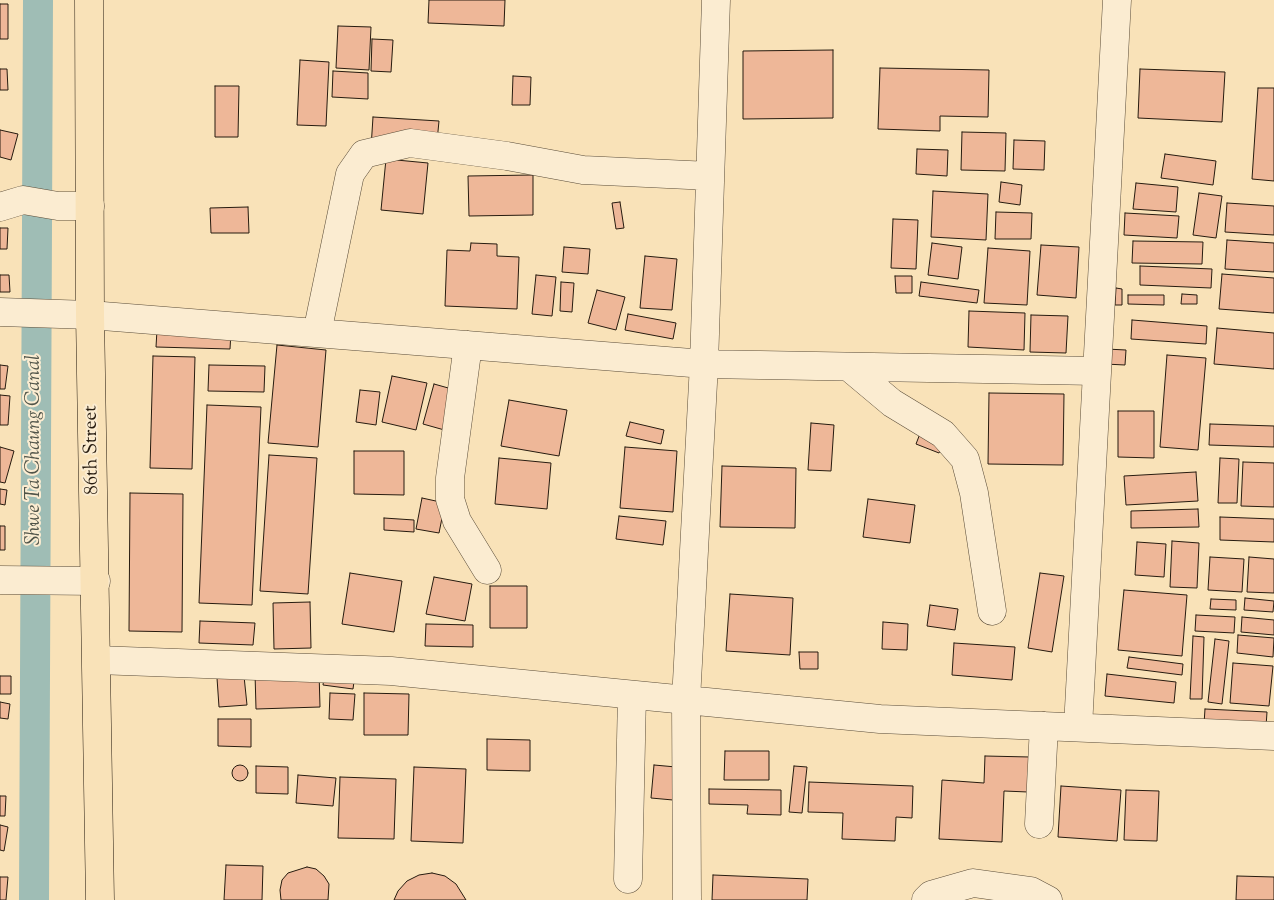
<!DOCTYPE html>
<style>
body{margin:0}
canvas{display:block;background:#f9e2b8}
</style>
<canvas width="1274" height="900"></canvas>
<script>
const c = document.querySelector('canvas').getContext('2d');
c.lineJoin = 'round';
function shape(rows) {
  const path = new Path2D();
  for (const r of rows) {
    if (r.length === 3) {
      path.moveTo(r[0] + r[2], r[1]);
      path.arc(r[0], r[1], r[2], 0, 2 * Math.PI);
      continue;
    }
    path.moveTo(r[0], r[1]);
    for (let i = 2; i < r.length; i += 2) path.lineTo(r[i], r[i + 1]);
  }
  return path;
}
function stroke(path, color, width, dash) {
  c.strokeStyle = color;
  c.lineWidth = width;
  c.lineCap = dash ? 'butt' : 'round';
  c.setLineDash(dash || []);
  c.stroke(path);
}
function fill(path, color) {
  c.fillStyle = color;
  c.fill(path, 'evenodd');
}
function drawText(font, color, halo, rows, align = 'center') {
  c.font = font + ' "Sorts Mill Goudy",serif';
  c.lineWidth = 4;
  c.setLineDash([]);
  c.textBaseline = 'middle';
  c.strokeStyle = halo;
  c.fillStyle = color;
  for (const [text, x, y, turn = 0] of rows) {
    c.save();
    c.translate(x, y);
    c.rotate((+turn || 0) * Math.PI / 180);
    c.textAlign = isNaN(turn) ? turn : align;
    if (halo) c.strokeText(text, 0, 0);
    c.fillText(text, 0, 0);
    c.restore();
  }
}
stroke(shape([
 [34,900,38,0]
]), '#9fbdb5', 30);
const building = shape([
 [429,0,505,0,504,26,428,23,429,0],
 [0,4,8,4,8,39,0,39,0,4],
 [338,26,371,27,369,70,336,68,338,26],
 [372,39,393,40,391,72,371,71,372,39],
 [833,50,833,118,743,119,743,51,833,50],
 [300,60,329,62,326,126,297,125,300,60],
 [880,68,989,70,988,117,940,116,940,131,878,129,880,68],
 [0,69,7,69,8,90,0,90,0,69],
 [1140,69,1225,72,1222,122,1138,118,1140,69],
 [333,71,368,73,368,99,332,97,333,71],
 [513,76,531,77,530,105,512,105,513,76],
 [215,86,239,86,238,137,215,137,215,86],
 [1258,88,1274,88,1274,181,1252,179,1258,88],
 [373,117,439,121,436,152,371,148,373,117],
 [0,130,18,134,11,160,0,157,0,130],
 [962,132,1006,133,1005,171,961,170,962,132],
 [1014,140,1045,141,1044,170,1013,169,1014,140],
 [917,149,948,150,947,176,916,174,917,149],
 [1165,154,1216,161,1213,185,1161,178,1165,154],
 [386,159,428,163,423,214,381,210,386,159],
 [533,175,533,215,469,216,468,176,533,175],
 [1001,182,1022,185,1020,205,999,202,1001,182],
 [1136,183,1178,187,1176,212,1133,209,1136,183],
 [933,191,988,194,986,240,931,237,933,191],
 [1199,193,1222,196,1216,238,1193,235,1199,193],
 [620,202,624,228,616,229,612,203,620,202],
 [1227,203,1274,206,1274,235,1225,232,1227,203],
 [248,207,249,233,211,233,210,208,248,207],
 [996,212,1032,213,1031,239,995,239,996,212],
 [1125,213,1179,216,1177,238,1124,235,1125,213],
 [893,219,918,220,916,269,891,268,893,219],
 [0,228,8,228,7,249,0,249,0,228],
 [1227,240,1274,243,1274,272,1225,269,1227,240],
 [1133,241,1203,242,1202,264,1132,263,1133,241],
 [471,243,497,244,497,256,519,257,517,309,445,306,447,250,470,251,471,243],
 [932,243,962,247,958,279,928,275,932,243],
 [1041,245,1079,247,1076,298,1037,295,1041,245],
 [564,247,590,249,588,274,562,272,564,247],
 [988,248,1030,251,1027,305,984,303,988,248],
 [645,256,677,259,672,310,640,308,645,256],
 [1140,266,1212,269,1211,288,1140,285,1140,266],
 [1222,274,1274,278,1274,313,1219,309,1222,274],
 [0,275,9,275,10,292,0,292,0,275],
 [536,275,556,277,552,316,532,314,536,275],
 [895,276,912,276,912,293,896,293,895,276],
 [561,282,574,283,572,312,560,311,561,282],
 [921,282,979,290,977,303,919,296,921,282],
 [1116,288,1122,289,1122,305,1115,305,1116,288],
 [597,290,625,297,616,330,588,323,597,290],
 [1182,294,1197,295,1197,304,1181,304,1182,294],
 [1128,295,1164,295,1164,305,1128,304,1128,295],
 [969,311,1025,313,1024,350,968,347,969,311],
 [628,314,676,323,673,339,625,330,628,314],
 [1031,315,1068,316,1066,353,1030,352,1031,315],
 [1132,320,1207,326,1206,344,1131,339,1132,320],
 [1217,328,1274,333,1274,369,1214,364,1217,328],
 [157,330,231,332,230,349,156,347,157,330],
 [277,345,326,350,318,447,268,443,277,345],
 [1106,349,1126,350,1125,365,1105,364,1106,349],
 [1167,355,1206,358,1198,450,1160,447,1167,355],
 [153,356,195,357,192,469,150,468,153,356],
 [0,365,8,366,5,389,0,389,0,365],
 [209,365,265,366,264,392,208,391,209,365],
 [392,376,427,383,416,430,382,422,392,376],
 [434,384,459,391,448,431,423,424,434,384],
 [360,390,380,392,376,425,356,422,360,390],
 [989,393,1064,394,1063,465,988,464,989,393],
 [0,395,10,396,8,425,0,425,0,395],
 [509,400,567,410,559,456,501,446,509,400],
 [207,405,261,407,252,605,199,603,207,405],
 [1118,411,1154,411,1154,458,1118,457,1118,411],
 [630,422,664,430,661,444,626,436,630,422],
 [811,423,834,425,831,471,808,470,811,423],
 [1210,424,1274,426,1274,447,1209,445,1210,424],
 [921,431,944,441,939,453,916,444,921,431],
 [0,447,14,451,5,483,0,482,0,447],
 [625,447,677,451,673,512,620,508,625,447],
 [354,451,404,451,404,495,354,494,354,451],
 [269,455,317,458,308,594,260,591,269,455],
 [499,458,551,463,547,509,495,504,499,458],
 [1220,458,1239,459,1237,503,1218,503,1220,458],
 [1243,462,1274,463,1274,507,1241,506,1243,462],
 [722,466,796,468,795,528,720,527,722,466],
 [1196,472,1198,501,1126,505,1124,476,1196,472],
 [0,489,7,490,5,505,0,504,0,489],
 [130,493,183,494,182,632,129,631,130,493],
 [422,498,445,503,439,533,416,529,422,498],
 [868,499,915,505,910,543,863,537,868,499],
 [1198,509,1199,527,1131,528,1131,511,1198,509],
 [619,516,666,521,663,545,616,539,619,516],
 [1220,517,1274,519,1274,542,1220,540,1220,517],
 [384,518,414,520,414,532,384,530,384,518],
 [0,526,5,526,5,550,0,550,0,526],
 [1172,541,1199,543,1197,588,1170,587,1172,541],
 [1137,542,1166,544,1164,577,1135,575,1137,542],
 [1210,557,1244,559,1242,592,1208,590,1210,557],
 [1249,557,1274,559,1274,593,1247,592,1249,557],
 [350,573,402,581,394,632,342,624,350,573],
 [1040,573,1064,576,1052,652,1028,648,1040,573],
 [434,577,472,584,465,621,426,614,434,577],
 [490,586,527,586,527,628,490,628,490,586],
 [1124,590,1187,595,1182,656,1118,650,1124,590],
 [730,594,793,598,790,655,726,651,730,594],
 [1245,598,1274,601,1273,612,1244,610,1245,598],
 [1211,599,1236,600,1236,610,1210,609,1211,599],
 [310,602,311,648,274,649,273,603,310,602],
 [930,605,958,609,955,630,927,626,930,605],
 [1196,615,1235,617,1234,633,1195,631,1196,615],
 [1242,617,1274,620,1274,635,1241,632,1242,617],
 [200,621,255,623,253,645,199,643,200,621],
 [883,622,908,624,907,650,882,649,883,622],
 [426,624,473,625,473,647,425,646,426,624],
 [1238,635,1274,638,1273,657,1237,653,1238,635],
 [1193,636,1204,637,1202,699,1190,699,1193,636],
 [1215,639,1229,641,1222,704,1208,702,1215,639],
 [954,643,1015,647,1012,680,952,675,954,643],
 [799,652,818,652,818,669,800,669,799,652],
 [1129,657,1183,664,1182,675,1127,668,1129,657],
 [1233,663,1273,666,1269,706,1230,703,1233,663],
 [325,669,355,674,353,689,323,685,325,669],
 [319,671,320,707,256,709,255,673,319,671],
 [1107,674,1176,682,1174,703,1105,696,1107,674],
 [0,676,11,676,11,694,0,694,0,676],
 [244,676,247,705,219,707,217,678,244,676],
 [330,693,355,694,353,720,329,719,330,693],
 [364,693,409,694,408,735,364,735,364,693],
 [0,702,10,704,8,719,0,718,0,702],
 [1205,709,1267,712,1266,727,1204,724,1205,709],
 [218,719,251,719,251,747,218,746,218,719],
 [487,739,530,740,530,771,487,770,487,739],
 [725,751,769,751,769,780,724,780,725,751],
 [985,756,1030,757,1028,792,1004,791,1002,842,939,839,942,780,984,783,985,756],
 [654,765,687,768,684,801,651,798,654,765],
 [240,773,8],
 [256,766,288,767,288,794,256,793,256,766],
 [794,766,807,767,802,813,789,812,794,766],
 [414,767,466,769,463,843,411,841,414,767],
 [298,775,336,778,333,806,296,803,298,775],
 [340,777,396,779,394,839,338,838,340,777],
 [809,782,913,786,912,818,896,817,895,841,842,839,843,813,808,812,809,782],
 [1061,786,1121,790,1117,841,1058,837,1061,786],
 [709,789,781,790,781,815,747,814,748,805,709,804,709,789],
 [1126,790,1159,791,1157,841,1124,840,1126,790],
 [0,796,6,796,5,816,0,816,0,796],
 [0,825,8,827,4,851,0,850,0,825],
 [226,865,263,866,262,900,224,900,226,865],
 [307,867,316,869,324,876,329,884,328,900,281,900,280,890,282,880,288,873,307,867],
 [432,873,445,876,456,884,466,900,394,900,398,891,407,881,419,875,432,873],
 [713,875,808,879,807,900,712,900,713,875],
 [1237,876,1274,877,1274,900,1236,900,1237,876],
 [0,877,8,877,6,900,0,900,0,877]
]);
fill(building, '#eeb798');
stroke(building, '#261b0f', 1);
const minor = shape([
 [0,207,23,200,58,206,90,206],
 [0,312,90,315,704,364,1097,371],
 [317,333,350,174,364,154,410,143,507,156,583,170,710,176],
 [468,345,450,478,450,499,457,521,487,570],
 [849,367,892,403,943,434,965,459,974,493,992,611],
 [0,580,96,581],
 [97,660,391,671,880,719,1274,736],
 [1078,727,1117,0],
 [1039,824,1044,726],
 [628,879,632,695],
 [687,900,686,700,704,364,716,0],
 [926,900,931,895,973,883,1031,891,1048,900]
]);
const major = shape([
 [89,0,90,315,100,900]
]);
stroke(minor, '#5b4d39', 29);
stroke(major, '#261b0f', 29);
stroke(minor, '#fbecd1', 28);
stroke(major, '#f9e2b8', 28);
drawText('19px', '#261b0f', '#fbecd1', [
 ["86th Street",93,450,-91]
]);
drawText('italic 20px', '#505449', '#fbecd1', [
 ["Shwe Ta Chaung Canal",36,450,-90]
]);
</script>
